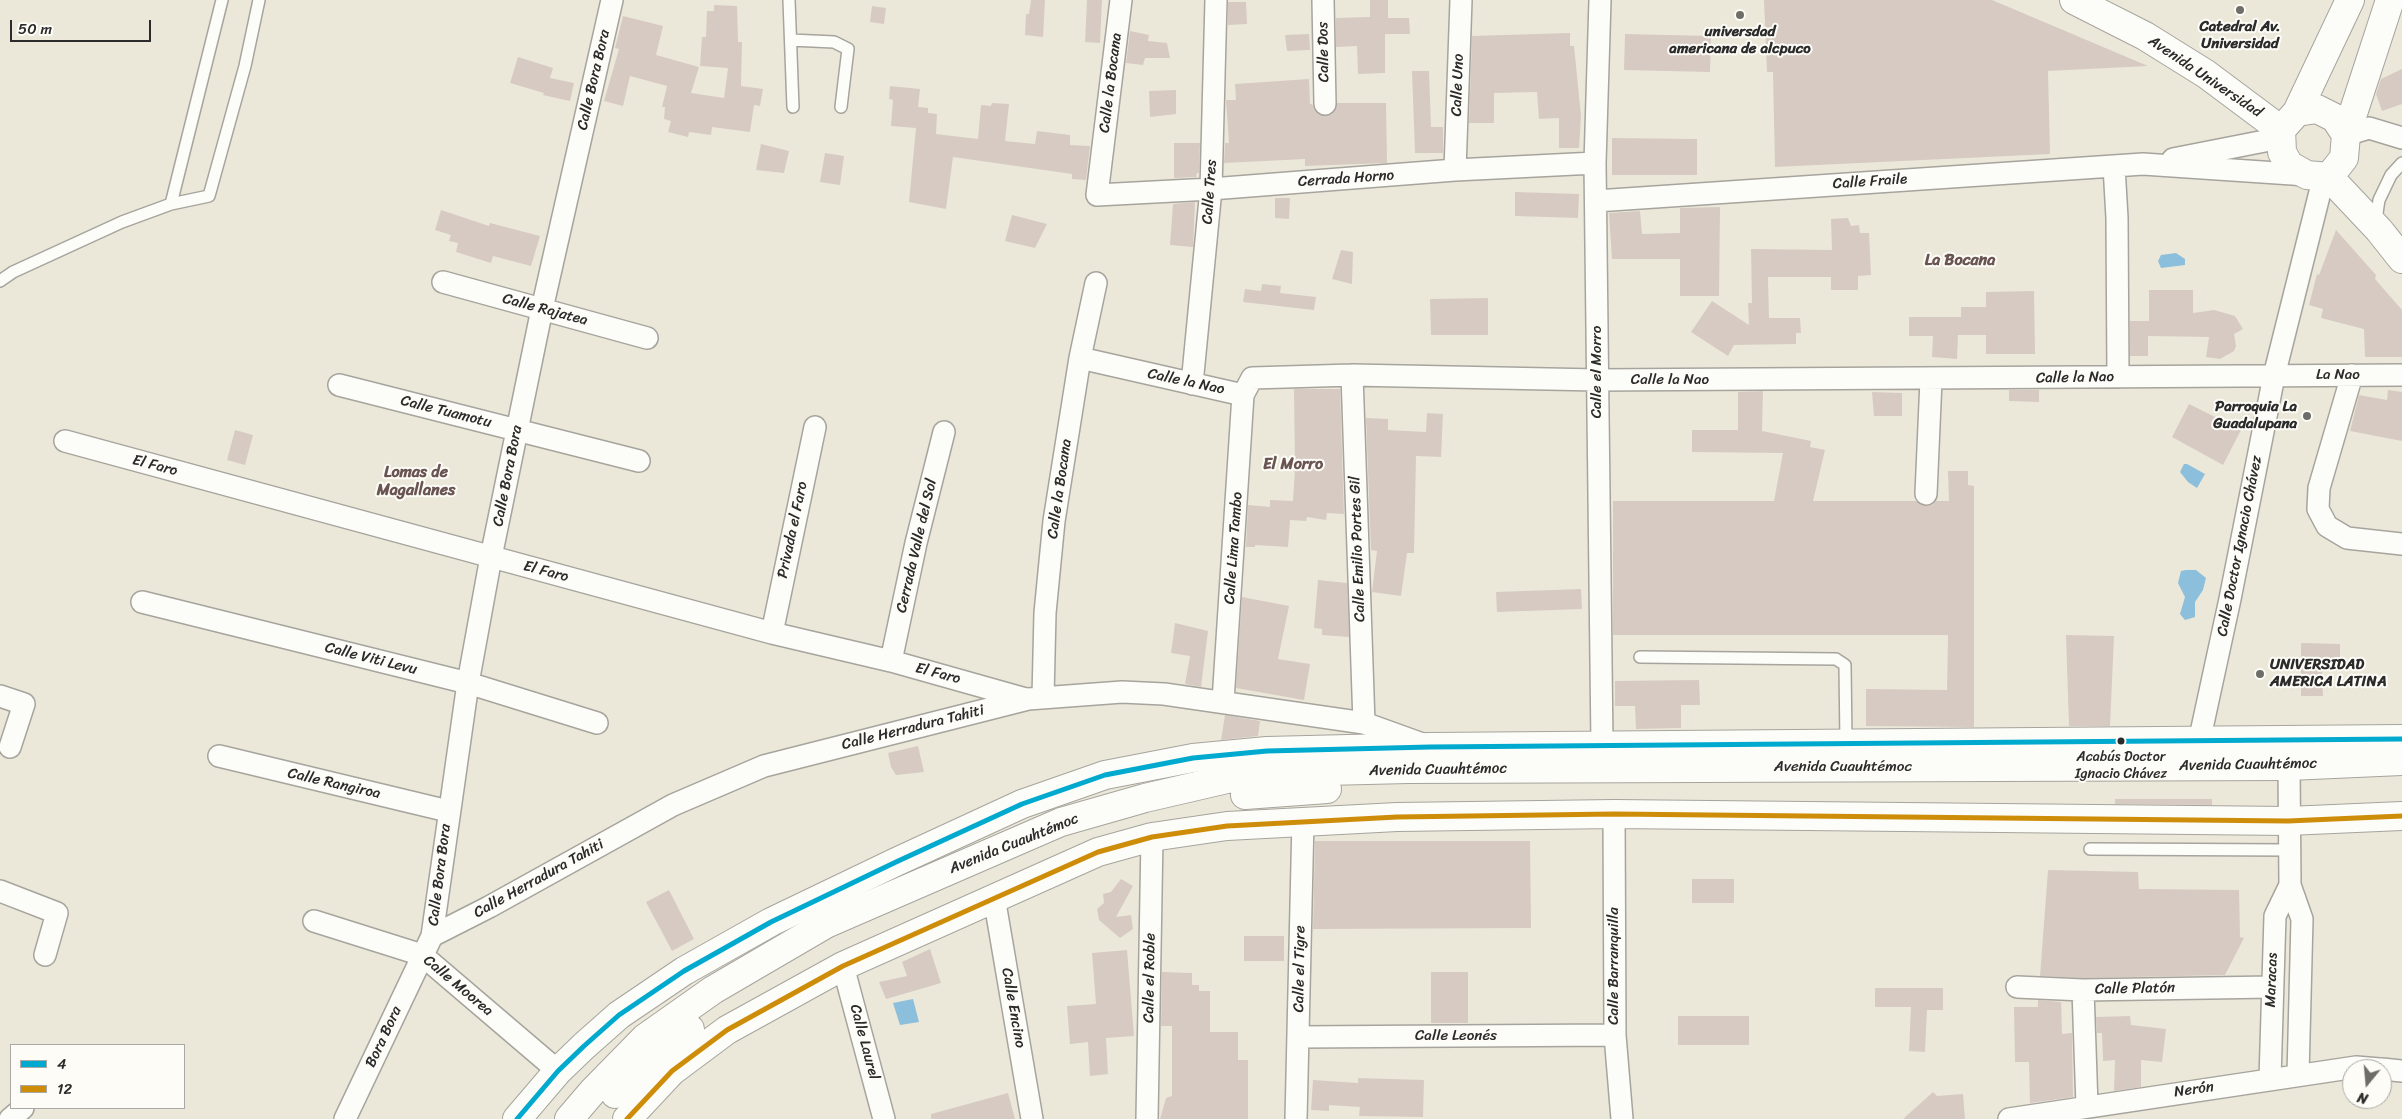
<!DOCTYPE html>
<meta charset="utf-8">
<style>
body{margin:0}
#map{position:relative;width:2402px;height:1119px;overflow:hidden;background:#ebe8da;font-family:Sriracha,sans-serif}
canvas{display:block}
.legend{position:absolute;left:10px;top:1044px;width:175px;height:65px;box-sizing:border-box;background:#fdfcf7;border:1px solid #a9a8a5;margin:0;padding:6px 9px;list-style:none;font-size:15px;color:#2b2b2b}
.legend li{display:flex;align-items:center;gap:10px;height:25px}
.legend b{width:25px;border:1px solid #a9a8a5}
.north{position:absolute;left:2342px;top:1059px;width:50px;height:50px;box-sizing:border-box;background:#fdfcf7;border:1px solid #a9a8a5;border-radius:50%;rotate:197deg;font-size:14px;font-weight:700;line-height:20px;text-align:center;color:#2b2b2b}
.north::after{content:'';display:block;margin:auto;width:18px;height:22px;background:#6e6d68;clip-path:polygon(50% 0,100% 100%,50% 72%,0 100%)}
.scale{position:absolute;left:10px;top:20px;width:141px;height:22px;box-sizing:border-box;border:2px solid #2b2b2b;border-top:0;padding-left:6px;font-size:15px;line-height:18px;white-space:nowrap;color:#2b2b2b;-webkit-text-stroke:4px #fdfcf7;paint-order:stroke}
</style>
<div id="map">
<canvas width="2402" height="1119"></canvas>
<ul class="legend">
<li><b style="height:6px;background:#00a9ce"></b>4</li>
<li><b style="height:6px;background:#ce8d09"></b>12</li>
</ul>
<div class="north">N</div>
<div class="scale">50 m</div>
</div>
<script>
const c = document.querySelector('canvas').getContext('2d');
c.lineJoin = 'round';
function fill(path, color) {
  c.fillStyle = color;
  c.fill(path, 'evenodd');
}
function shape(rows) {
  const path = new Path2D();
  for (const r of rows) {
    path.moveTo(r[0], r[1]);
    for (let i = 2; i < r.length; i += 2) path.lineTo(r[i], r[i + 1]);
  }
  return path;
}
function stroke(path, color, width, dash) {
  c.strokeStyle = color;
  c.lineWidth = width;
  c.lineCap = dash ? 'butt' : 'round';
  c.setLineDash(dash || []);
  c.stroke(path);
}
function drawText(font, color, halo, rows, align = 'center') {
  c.font = font + ' Sriracha,sans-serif';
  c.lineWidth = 4;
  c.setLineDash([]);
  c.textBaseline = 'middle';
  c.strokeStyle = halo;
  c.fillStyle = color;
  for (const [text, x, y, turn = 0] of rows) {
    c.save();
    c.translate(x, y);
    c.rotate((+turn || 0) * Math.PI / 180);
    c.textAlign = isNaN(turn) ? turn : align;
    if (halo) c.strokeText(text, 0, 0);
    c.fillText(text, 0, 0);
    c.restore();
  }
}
fill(shape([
 [2176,253,2185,259,2185,265,2161,268,2158,261,2161,255],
 [2184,464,2187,464,2205,474,2197,488,2188,482,2180,472],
 [2186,570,2196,570,2206,578,2203,590,2195,602,2195,617,2185,620,2180,614,2185,597,2178,583,2181,571],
 [913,999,919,1022,900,1025,893,1003]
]), '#8cbfdb');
fill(shape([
 [1031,0,1045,0,1043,37,1025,35,1026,14,1029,14],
 [1087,0,1102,0,1100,43,1085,42],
 [1370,0,1388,0,1388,18,1409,18,1410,34,1385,34,1385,73,1358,74,1357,46,1336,47,1336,18,1370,17],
 [1764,0,1992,0,2148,66,2048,71,2050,154,1775,167,1773,72,1767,72],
 [1228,2,1246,2,1247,24,1228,25],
 [714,5,737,6,738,42,742,42,741,86,763,89,760,106,754,105,750,132,712,127,711,135,689,132,688,137,668,132,671,121,664,119,665,107,662,107,667,86,630,76,623,106,604,101,619,49,615,48,623,16,663,26,656,55,699,67,691,93,724,98,728,68,700,66,702,37,706,37,707,11,714,11],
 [872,6,886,8,884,24,870,22],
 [1130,31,1149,35,1148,41,1167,43,1170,58,1145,58,1143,65,1126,63],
 [1570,33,1570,46,1574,46,1581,116,1579,148,1559,148,1559,118,1539,119,1537,92,1494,93,1494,123,1469,123,1472,36],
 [1309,34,1310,50,1287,51,1285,35],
 [1625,34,1711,36,1710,72,1624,70],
 [518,57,553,68,550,78,574,83,570,101,543,95,544,93,510,83],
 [2402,69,2402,104,2382,111,2376,94,2381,79],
 [1412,71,1429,71,1431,127,1443,127,1443,153,1415,153],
 [1309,79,1310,104,1312,104,1314,110,1319,115,1332,114,1337,103,1386,103,1387,163,1305,166,1305,159,1224,163,1225,143,1229,143,1226,100,1236,100,1235,84],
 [890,86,920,89,918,107,928,108,928,113,937,114,936,134,978,139,981,105,991,106,992,103,1009,104,1005,141,1035,144,1037,131,1070,135,1070,145,1090,146,1086,180,1072,179,1072,174,953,157,946,209,909,202,916,128,891,126,893,100,889,99],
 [1176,90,1176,114,1150,117,1149,91],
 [1612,138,1697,139,1697,175,1612,175],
 [1174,143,1200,143,1199,173,1197,173,1196,177,1174,178],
 [761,144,789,151,784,173,756,170],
 [825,153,844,156,840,185,820,182],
 [1515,192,1579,194,1578,218,1515,216],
 [1275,198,1290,198,1289,219,1275,218],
 [1195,202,1193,247,1170,245,1173,204],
 [1720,207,1719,296,1680,296,1680,259,1612,259,1609,213,1640,211,1642,234,1680,233,1680,208],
 [441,210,489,226,490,223,540,236,531,266,493,256,491,263,456,252,458,243,449,241,451,235,435,230],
 [1012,215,1047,224,1035,248,1005,241],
 [1848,218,1851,226,1859,225,1860,233,1869,233,1871,275,1858,276,1858,290,1831,290,1831,277,1768,277,1769,318,1800,318,1801,333,1796,333,1796,344,1734,345,1728,356,1691,332,1712,301,1749,325,1748,303,1752,303,1751,249,1832,250,1831,219],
 [2336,230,2376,275,2375,279,2402,310,2402,357,2365,357,2364,329,2321,318,2323,309,2309,305,2317,274,2319,275],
 [1341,250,1353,252,1352,284,1332,279],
 [1262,284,1281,286,1280,293,1316,297,1314,310,1243,302,1245,289,1261,291],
 [2149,290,2193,290,2193,313,2214,310,2235,316,2243,329,2234,334,2236,346,2234,351,2220,359,2206,357,2209,337,2148,336,2148,356,2130,356,2130,321,2149,321],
 [2034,291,2035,354,1986,354,1986,335,1958,335,1957,359,1932,357,1933,336,1909,336,1909,317,1961,317,1961,307,1986,307,1986,292],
 [1488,298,1488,335,1431,335,1430,299],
 [1294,389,1340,389,1344,514,1327,513,1326,520,1307,517,1306,521,1290,520,1288,547,1255,545,1255,547,1246,547,1248,505,1270,507,1270,500,1293,501,1295,469],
 [2009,390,2039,390,2039,402,2009,401],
 [2388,390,2402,392,2402,441,2350,431,2359,395,2387,400],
 [1763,391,1762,431,1811,441,1810,447,1825,450,1813,501,1916,501,1926,506,1936,501,1949,501,1948,471,1968,471,1968,485,1974,486,1974,727,1866,726,1866,689,1947,690,1948,635,1613,635,1613,501,1774,501,1783,453,1692,452,1692,430,1738,430,1738,392],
 [1872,392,1902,393,1902,416,1874,416],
 [2189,404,2241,430,2223,465,2172,437],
 [1427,413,1443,414,1441,457,1416,456,1414,553,1407,553,1401,596,1372,592,1377,551,1371,550,1366,418,1388,419,1388,430,1426,432],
 [235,430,253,435,245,465,227,460],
 [1318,580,1347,583,1349,637,1322,635,1322,629,1314,628],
 [1581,589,1582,609,1497,612,1496,592],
 [1242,597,1289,606,1278,659,1310,664,1304,700,1236,688],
 [1175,623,1208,631,1201,687,1185,684,1190,656,1171,653],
 [2066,635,2114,636,2110,726,2069,726],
 [2301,643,2340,644,2340,671,2322,671,2323,696,2301,696],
 [1699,680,1700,705,1681,705,1681,728,1636,729,1635,706,1615,706,1615,681],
 [1225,715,1260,721,1258,736,1221,740],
 [918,746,924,772,896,775,891,767,888,753],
 [2115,799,2212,799,2212,805,2115,804],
 [1315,841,1530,841,1531,928,1313,929],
 [2048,870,2138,872,2139,889,2239,890,2240,937,2244,938,2225,975,2083,978,2040,976],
 [1121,879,1133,886,1116,917,1131,915,1133,929,1120,938,1099,920,1097,909,1104,903,1103,894,1111,892],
 [1692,879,1734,879,1734,903,1692,903],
 [669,890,694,939,672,951,646,902],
 [1244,936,1284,936,1284,961,1244,961],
 [930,949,941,983,886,999,879,982,907,976,902,962],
 [1127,950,1134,1036,1106,1038,1108,1074,1090,1076,1088,1042,1070,1044,1067,1006,1096,1004,1092,953],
 [1162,972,1192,973,1192,985,1199,985,1199,991,1210,991,1210,1032,1238,1032,1238,1060,1248,1060,1248,1119,1160,1119,1166,1098,1172,1096,1172,1026,1161,1026],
 [1431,972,1468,972,1468,1023,1431,1023],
 [1875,988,1943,988,1943,1010,1927,1010,1925,1052,1909,1051,1911,1007,1875,1007],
 [2038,1000,2061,1002,2062,1034,2072,1033,2073,1097,2030,1103,2029,1062,2015,1062,2014,1007,2038,1007],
 [1678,1016,1749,1016,1749,1045,1678,1045],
 [2130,1016,2131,1025,2166,1029,2162,1062,2141,1060,2141,1087,2114,1091,2115,1060,2103,1061,2102,1033,2097,1033,2096,1017],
 [1358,1078,1424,1080,1423,1117,1359,1116,1360,1107,1329,1105,1329,1111,1311,1110,1313,1080,1358,1083],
 [1933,1092,1937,1096,1963,1094,1965,1119,1903,1119],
 [1008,1093,1015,1119,931,1119,931,1114]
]), '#d7cac3');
const lane = shape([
 [789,0,793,107],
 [791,40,834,42,848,49,841,107],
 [171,204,222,0],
 [2378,223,2377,213,2379,200,2391,175,2402,163],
 [0,281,13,272,122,222,171,204,209,196,245,66,259,0],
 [1640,657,1836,659,1845,665,1846,743],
 [2090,849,2290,850]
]);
const street = shape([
 [1121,0,1097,195,1211,189,1455,170,1595,163],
 [1323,0,1325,104],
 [1600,0,1595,163,1602,745],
 [2346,135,2369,128,2402,138],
 [2173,159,2280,138],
 [2114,166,2117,218,2118,377],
 [1455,170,1461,0],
 [1596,201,2143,164,2307,175],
 [443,282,647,338],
 [1080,358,1243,395],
 [1352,375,1364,723],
 [2352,375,2319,488,2318,509,2327,526,2347,538,2402,544],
 [1192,384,1211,189,1216,0],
 [339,385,639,461],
 [65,441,772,633,891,661,1026,699],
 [1926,494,1931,380],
 [142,602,468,683,597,723],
 [772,633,815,427],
 [891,661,916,543,944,432],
 [0,696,24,704,10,747],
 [1043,697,1045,613,1054,521,1080,358,1096,283],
 [1223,701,1243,395,1252,378,1352,375,1597,380,2402,375],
 [2199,742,2230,599,2274,376,2324,176],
 [219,756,448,811],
 [2289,766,2290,885,2302,919,2298,1075],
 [1614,814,1615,1035,1622,1119],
 [0,891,57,913,45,955],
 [994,897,1032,1119],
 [314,921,422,955,558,1071],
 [432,936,489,907,673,805,764,766,1028,699,1122,692,1164,694,1364,723,1425,745],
 [843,966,884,1119],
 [2017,987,2083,990,2272,987],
 [2083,990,2087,1106],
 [1298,1037,1615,1035],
 [2382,1069,2402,1071],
 [2270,1079,2275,916,2290,885],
 [10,1119,23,1108],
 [345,1119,432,936,468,683,491,557,542,309,612,0],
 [1147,1119,1152,837],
 [1296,1119,1303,820],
 [2009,1119,2356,1067,2380,1069]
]);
const secondary = shape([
 [2074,0,2145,36,2206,74,2281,130],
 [2297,112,2350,0],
 [2346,135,2390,0],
 [2329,177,2344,158,2346,135,2335,118,2317,109,2297,112,2281,130,2282,152,2289,165,2307,175,2329,177,2379,230,2402,259],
 [517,1119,558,1071,584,1046,619,1015,684,971,771,922,896,862,1022,804,1105,775,1193,758,1267,751,1430,747,2402,739],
 [627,1119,672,1071,727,1030,843,966,1098,852,1152,837,1227,826,1397,817,1614,814,2288,821,2402,816]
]);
const primary = shape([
 [1245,795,1327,789],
 [615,1094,662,1050,690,1029],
 [569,1119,593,1091,645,1038,713,990,826,924,1061,822,1145,798,1227,779,1285,772,1408,769,2289,766,2402,761]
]);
stroke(lane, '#a6a49c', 14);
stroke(street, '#a6a49c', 24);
stroke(secondary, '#a6a49c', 30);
stroke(primary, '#a6a49c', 30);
stroke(lane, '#fcfcf9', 11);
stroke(street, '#fcfcf9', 21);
stroke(secondary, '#fcfcf9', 28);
stroke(primary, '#fcfcf9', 28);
stroke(shape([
 [517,1119,558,1071,584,1046,619,1015,684,971,771,922,896,862,1022,804,1105,775,1193,758,1267,751,1430,747,2402,739]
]), '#00a9ce', 5);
stroke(shape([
 [627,1119,672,1071,727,1030,843,966,1098,852,1152,837,1227,826,1397,817,1614,814,2288,821,2402,816]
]), '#ce8d09', 5);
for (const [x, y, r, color] of [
 [2240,10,5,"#6e6d68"],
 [1740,15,5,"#6e6d68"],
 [2307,416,5,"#6e6d68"],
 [2260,674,5,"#6e6d68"],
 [2121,741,4.5,"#2b2b2b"]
]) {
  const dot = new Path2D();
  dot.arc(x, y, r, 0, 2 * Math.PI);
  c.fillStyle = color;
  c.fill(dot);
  stroke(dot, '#fdfcf7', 2);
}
drawText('14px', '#2b2b2b', '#fdfcf7', [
 ["Acabús Doctor",2121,757],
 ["Ignacio Chávez",2121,774]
]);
drawText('bold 15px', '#2b2b2b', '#fdfcf7', [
 ["Catedral Av.",2240,27],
 ["Universidad",2240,44],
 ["universdad",1740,32],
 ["americana de alcpuco",1740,49],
 ["Parroquia La",2297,407,"right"],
 ["Guadalupana",2297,424,"right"],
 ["UNIVERSIDAD",2270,665,"left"],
 ["AMERICA LATINA",2270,682,"left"]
]);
drawText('15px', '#2b2b2b', '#fdfcf7', [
 ["Calle Dos",1324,52,-91],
 ["Avenida Universidad",2205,77,34],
 ["Calle Bora Bora",594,80,-77],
 ["Calle la Bocana",1111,83,-83],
 ["Calle Uno",1458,85,-88],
 ["Cerrada Horno",1346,179,-4],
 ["Calle Fraile",1870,182,-4],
 ["Calle Tres",1210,192,-86],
 ["Calle Rajatea",545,310,15],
 ["Calle el Morro",1597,372,-90],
 ["La Nao",2338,375],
 ["Calle la Nao",2075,378,-1],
 ["Calle la Nao",1670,380],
 ["Calle la Nao",1186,382,12],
 ["Calle Tuamotu",446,412,14],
 ["El Faro",155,466,15],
 ["Calle Bora Bora",508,476,-79],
 ["Calle la Bocana",1060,489,-82],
 ["Privada el Faro",793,530,-78],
 ["Cerrada Valle del Sol",917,546,-77],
 ["Calle Doctor Ignacio Chávez",2240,546,-79],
 ["Calle Lima Tambo",1234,548,-86],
 ["Calle Emilio Portes Gil",1358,549,-92],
 ["El Faro",546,572,15],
 ["Calle Viti Levu",371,659,14],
 ["El Faro",938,674,15],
 ["Calle Herradura Tahiti",913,728,-14],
 ["Avenida Cuauhtémoc",2248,765,-1],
 ["Avenida Cuauhtémoc",1843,767],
 ["Avenida Cuauhtémoc",1438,770,-1],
 ["Calle Rangiroa",334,784,13],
 ["Avenida Cuauhtémoc",1014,844,-22],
 ["Calle Bora Bora",440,875,-83],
 ["Calle Herradura Tahiti",539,879,-29],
 ["Calle Barranquilla",1614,966,-90],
 ["Calle el Tigre",1300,969,-89],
 ["Calle el Roble",1150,978,-89],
 ["Maracas",2272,980,-88],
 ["Calle Moorea",458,986,40],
 ["Calle Platón",2135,989,-1],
 ["Calle Encino",1013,1008,80],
 ["Calle Leonés",1456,1036],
 ["Bora Bora",384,1037,-65],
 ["Calle Laurel",864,1042,75],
 ["Nerón",2194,1090,-8]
]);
drawText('bold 16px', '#695452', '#fdfcf7', [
 ["La Bocana",1960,261],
 ["El Morro",1293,465],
 ["Lomas de",416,473],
 ["Magallanes",416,491]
]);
</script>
